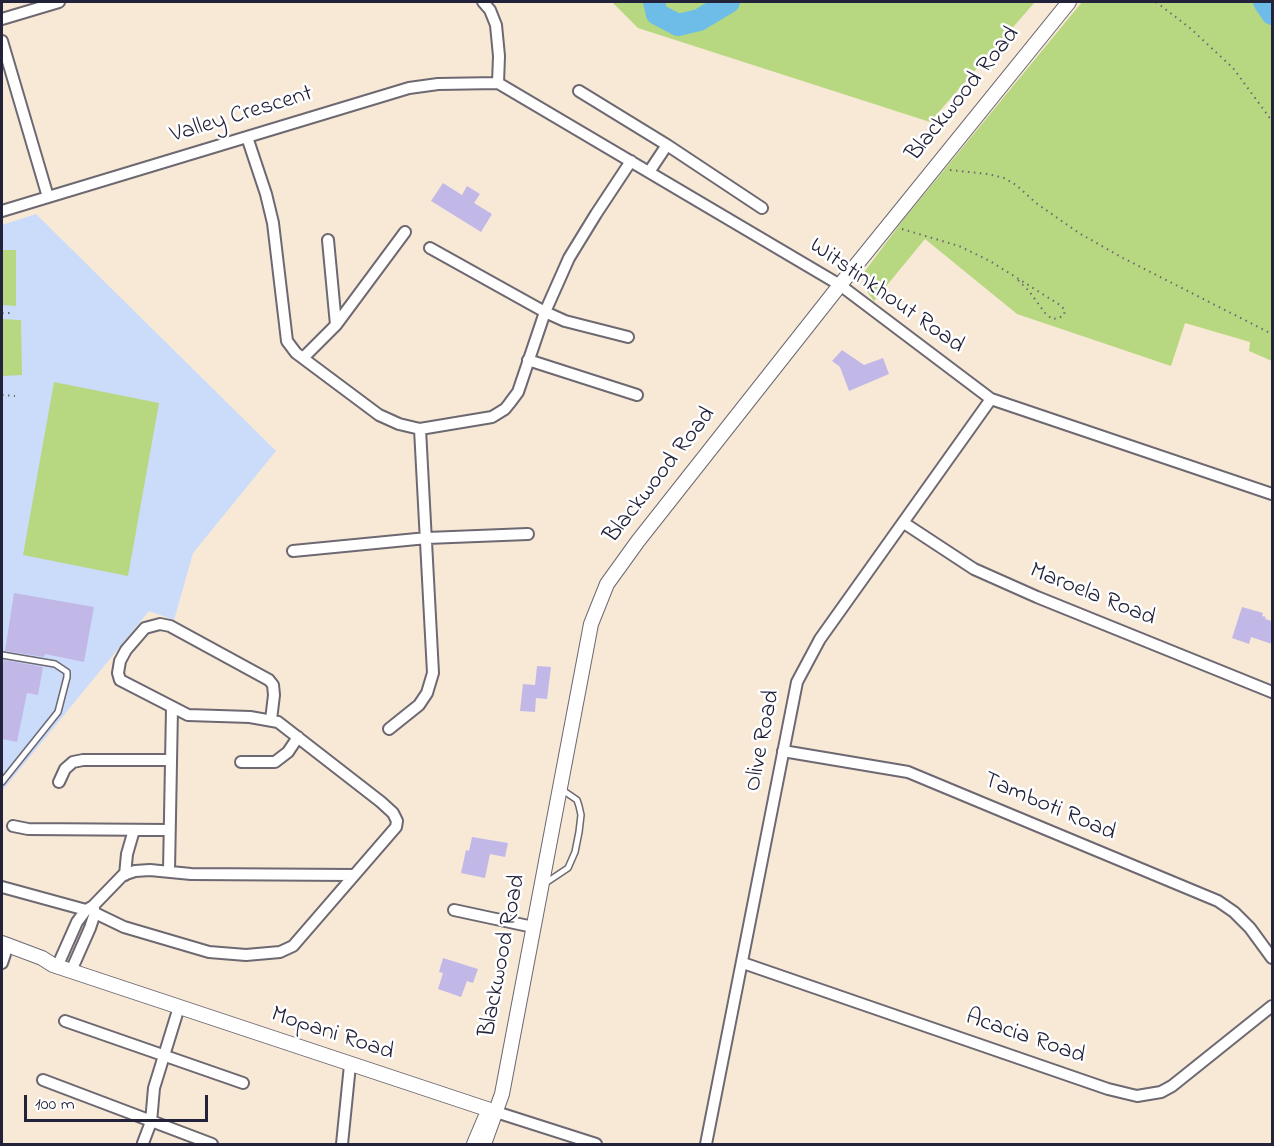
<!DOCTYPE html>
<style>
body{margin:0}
#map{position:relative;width:1274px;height:1146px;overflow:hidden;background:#f7e9d6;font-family:"Indie Flower",sans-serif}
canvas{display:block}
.frame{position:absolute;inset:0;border:3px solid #22223b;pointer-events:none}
.scale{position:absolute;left:24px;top:1095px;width:184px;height:27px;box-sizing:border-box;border:3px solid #22223b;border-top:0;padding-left:8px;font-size:18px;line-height:21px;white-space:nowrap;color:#22223b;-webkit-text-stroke:4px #fff;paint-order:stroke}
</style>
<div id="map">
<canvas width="1274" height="1146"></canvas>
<div class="frame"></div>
<div class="scale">100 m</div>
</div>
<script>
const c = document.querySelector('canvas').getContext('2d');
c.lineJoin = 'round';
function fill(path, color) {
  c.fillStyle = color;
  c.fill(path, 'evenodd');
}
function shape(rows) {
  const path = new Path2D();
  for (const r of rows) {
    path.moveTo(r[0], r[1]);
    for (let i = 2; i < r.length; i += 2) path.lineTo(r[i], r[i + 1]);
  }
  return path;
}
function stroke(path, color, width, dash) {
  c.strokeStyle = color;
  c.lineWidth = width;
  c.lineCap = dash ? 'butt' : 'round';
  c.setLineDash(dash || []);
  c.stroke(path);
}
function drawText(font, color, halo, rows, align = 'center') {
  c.font = font + ' "Indie Flower",sans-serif';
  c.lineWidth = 5;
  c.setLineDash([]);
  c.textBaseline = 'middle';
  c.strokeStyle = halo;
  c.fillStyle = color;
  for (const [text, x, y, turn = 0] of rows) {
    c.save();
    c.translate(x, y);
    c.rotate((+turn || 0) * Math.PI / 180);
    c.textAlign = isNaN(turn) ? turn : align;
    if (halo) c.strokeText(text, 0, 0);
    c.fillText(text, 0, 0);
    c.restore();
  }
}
fill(shape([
 [36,214,276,451,193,553,174,620,149,611,2,791,2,225]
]), '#cadcf9');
fill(shape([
 [612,2,1035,2,930,122,638,28],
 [1082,2,1272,2,1272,361,1249,351,1250,342,1185,323,1171,366,1017,314,925,239,874,301,866,290,864,280,865,271,903,220],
 [2,250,16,250,16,306,2,305],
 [2,319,21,320,22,375,2,376],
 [54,382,159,403,128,576,23,555]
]), '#b7d880');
stroke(shape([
 [654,2,657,14,678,25,699,20,729,2],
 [1264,2,1272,14]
]), '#6ebde8', 22);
fill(shape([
 [443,183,462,195,467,186,480,194,474,203,492,214,481,232,431,201],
 [842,350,864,365,883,358,889,374,849,391,840,367,832,361],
 [14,593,94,607,84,662,45,654,44,657,5,651],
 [1242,607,1263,613,1262,616,1266,617,1265,619,1272,621,1272,644,1251,637,1249,644,1232,638],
 [4,660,43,667,38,695,27,693,17,742,2,739,2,664,3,664],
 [537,666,551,667,547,699,536,698,535,712,520,711,523,684,535,685],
 [472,837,508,843,505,857,490,854,485,878,461,873,466,850,469,851],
 [443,958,478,969,473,983,467,981,461,997,438,989,443,973,439,972]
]), '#c2b8e8');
const service = shape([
 [2,655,55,664,67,672,67,677,58,712,2,782],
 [544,884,568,868,575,852,579,832,581,815,579,806,577,800,561,789]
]);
const minor = shape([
 [483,2,490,10,496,25,499,56,498,83],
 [2,19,59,2],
 [2,41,48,197],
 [498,83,840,285,991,399,1272,494],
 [579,91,667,145,649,172],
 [247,137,266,194,273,223,287,341,296,353,379,415,399,424,420,429,492,417,505,409,509,404,518,392,545,312,569,258,596,214,631,161],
 [667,145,762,208],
 [2,211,409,88,438,84,498,83],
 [328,240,336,325],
 [430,248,545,312,565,321,628,337],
 [303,358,336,325,405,232],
 [528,360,637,395],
 [904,523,974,569,1037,597,1272,692],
 [293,551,427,538,528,534],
 [389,729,419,705,427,693,433,673,420,429],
 [783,751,908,772,1218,901,1234,912,1250,928,1272,958],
 [241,762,275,762,288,752,298,737],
 [59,782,65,769,73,762,83,760,171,760],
 [13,826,28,829,169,830],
 [169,871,172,708],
 [125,875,127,854,134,830],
 [2,887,86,910],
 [454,910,533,927],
 [95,913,124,927,209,952,246,955,280,952,293,946,396,827,397,821,393,813,381,802,278,722,250,717,188,715,120,680,118,673,120,661,126,650,145,628,160,624,170,626,269,680,273,685,274,695,271,720],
 [2,963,5,954],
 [743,963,1108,1089,1137,1096,1161,1092,1172,1086,1272,1006],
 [57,967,77,922,86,910,93,906,123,875,135,871,150,870,191,874,354,875],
 [71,971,90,928,95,913,94,909],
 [65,1021,243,1083],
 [43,1080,212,1144],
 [496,1112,596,1144],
 [143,1143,151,1122,154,1088,179,1007],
 [342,1144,350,1065],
 [706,1144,797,682,820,639,991,399]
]);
const tertiary = shape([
 [2,943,42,958,53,965,496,1112],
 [474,1144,485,1118],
 [484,1144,502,1094,591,624,607,584,638,541,840,285,1069,2]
]);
stroke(service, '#6d6871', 8);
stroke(minor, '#6d6871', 14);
stroke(tertiary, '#6d6871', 16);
stroke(shape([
 [1156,2,1190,28,1233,68,1272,121],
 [950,170,988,174,1004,178,1016,185,1036,203,1079,233,1121,257,1272,334],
 [902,229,959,246,990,261,1060,305,1065,310,1064,315,1059,318,1052,319,1045,313,1029,291,1017,279],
 [2,313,14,313],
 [2,395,15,396]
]), '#6d6871', 2, [1.5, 4.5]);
stroke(service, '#fff', 5);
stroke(minor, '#fff', 10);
stroke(tertiary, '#fff', 14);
drawText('24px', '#22223b', '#fff', [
 ["Blackwood Road",964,95,-51],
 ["Valley Crescent",242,116,-17],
 ["Witstinkhout Road",886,297,35],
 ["Blackwood Road",661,476,-52],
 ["Maroela Road",1092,596,22],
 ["Olive Road",764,741,-79],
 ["Tamboti Road",1049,808,23],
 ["Blackwood Road",504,956,-79],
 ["Mopani Road",332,1035,18],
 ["Acacia Road",1025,1038,19]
]);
</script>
